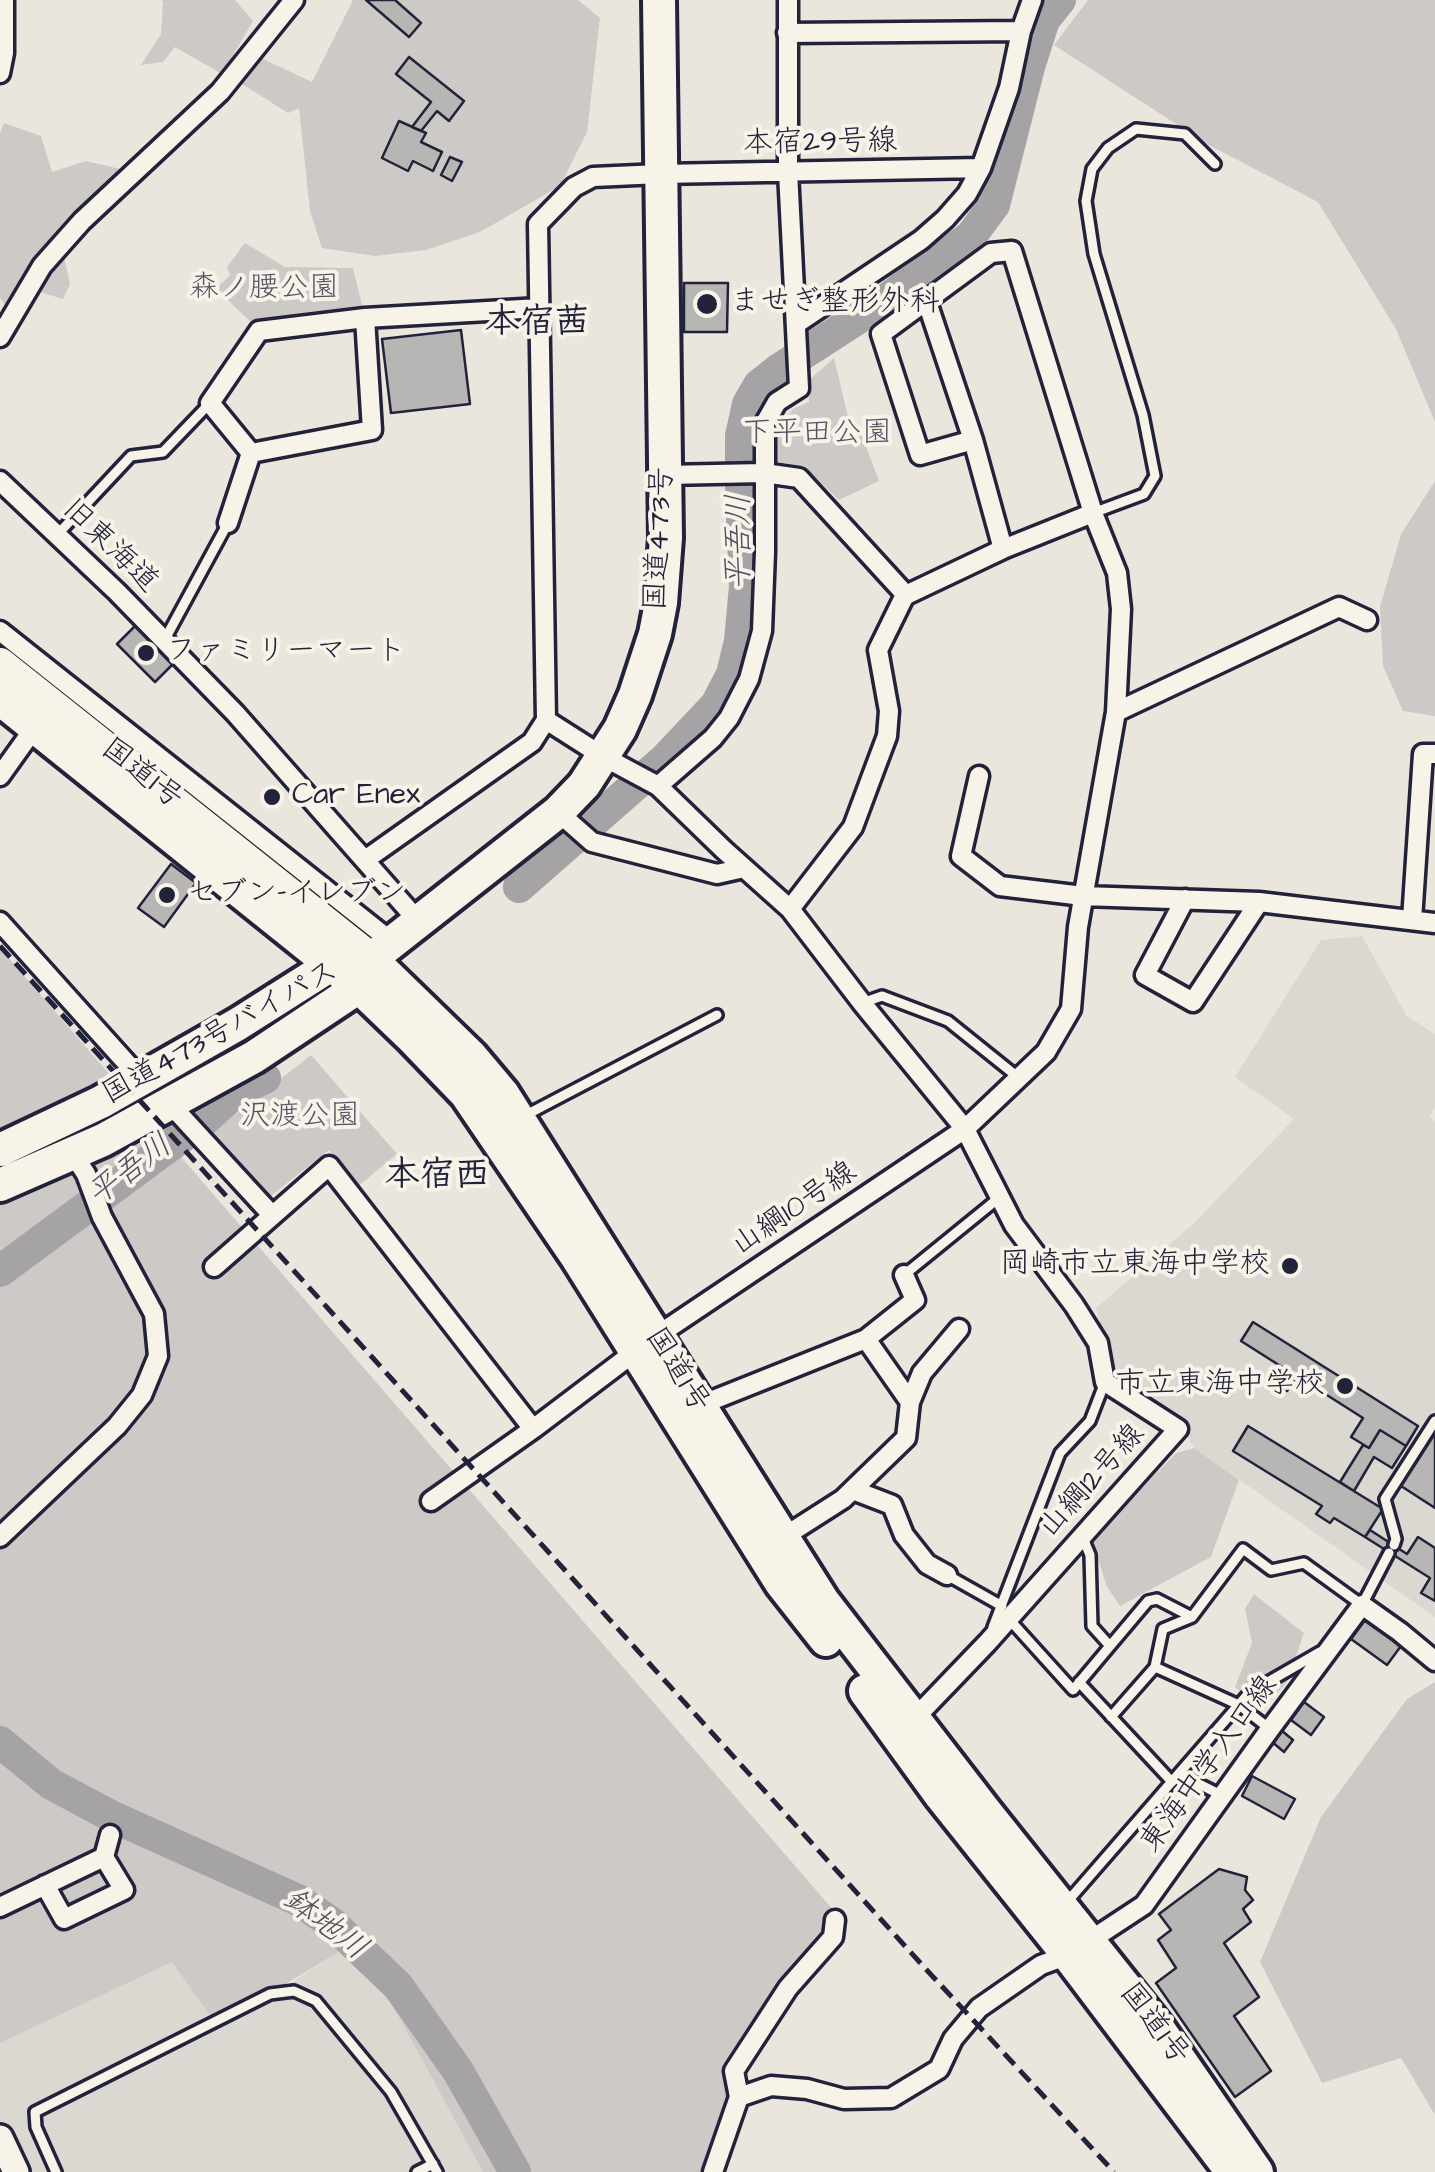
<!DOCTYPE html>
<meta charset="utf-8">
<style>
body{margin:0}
canvas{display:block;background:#eae6de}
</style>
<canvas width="1435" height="2172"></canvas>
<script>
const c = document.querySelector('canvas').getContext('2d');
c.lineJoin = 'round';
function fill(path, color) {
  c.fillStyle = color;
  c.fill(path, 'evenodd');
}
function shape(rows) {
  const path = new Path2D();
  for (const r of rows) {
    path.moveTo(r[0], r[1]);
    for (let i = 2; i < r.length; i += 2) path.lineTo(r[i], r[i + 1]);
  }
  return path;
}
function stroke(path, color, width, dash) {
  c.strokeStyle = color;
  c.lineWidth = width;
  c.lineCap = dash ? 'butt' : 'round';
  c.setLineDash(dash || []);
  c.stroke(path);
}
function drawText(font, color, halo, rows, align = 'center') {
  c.font = font + ' "Architects Daughter","Klee One",sans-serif';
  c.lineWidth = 8;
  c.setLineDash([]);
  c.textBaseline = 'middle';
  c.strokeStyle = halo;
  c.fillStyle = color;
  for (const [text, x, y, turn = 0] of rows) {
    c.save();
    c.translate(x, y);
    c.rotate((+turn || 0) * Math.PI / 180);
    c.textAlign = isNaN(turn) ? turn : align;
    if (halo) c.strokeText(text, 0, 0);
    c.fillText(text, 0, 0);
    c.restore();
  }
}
fill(shape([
 [1362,936,1407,1016,1435,1034,1435,1106,1430,1117,1435,1121,1435,1617,1194,1448,1173,1411,1113,1378,1096,1308,1193,1224,1294,1119,1235,1077,1321,940],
 [339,1952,390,2001,483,2172,0,2172,0,2042,172,1962,223,2027]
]), '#dbd8d2');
fill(shape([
 [161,0,235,0,253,21,222,74,175,47,163,62,141,65,161,34,163,2],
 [353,0,578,0,600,18,587,132,560,186,480,232,426,250,375,256,322,248,310,211,299,108,288,113,239,82,259,57,312,82],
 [1088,0,1435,0,1435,422,1396,329,1318,202,1207,144,1054,45],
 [4,123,41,136,52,172,86,161,120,169,58,229,70,284,63,299,17,285,7,308,0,298,0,133],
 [245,243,285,267,353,268,363,309,252,323,216,289,230,275,227,267],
 [834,358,851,429,861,433,879,481,839,500,804,466,776,462,778,430,793,409,809,402,809,380],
 [1435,481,1435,716,1403,711,1383,666,1380,607,1401,534],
 [0,948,842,1920,776,2006,749,2067,725,2172,483,2172,390,2001,339,1952,217,2025,172,1962,0,2043],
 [311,1055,397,1154,357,1187,329,1150,263,1202,207,1137],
 [1194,1448,1239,1480,1211,1557,1120,1606,1107,1587,1092,1540,1176,1453],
 [1254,1594,1304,1633,1287,1682,1263,1709,1235,1687,1252,1643,1245,1609],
 [1435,1682,1435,2115,1401,2058,1322,2083,1260,1962,1321,1817,1407,1699]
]), '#cdc9c6');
stroke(shape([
 [519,887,665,759,716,705,732,674,740,641,745,586,741,491,741,436,748,404,759,385,778,370,880,304,971,236,994,205,1029,67,1044,20,1060,0],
 [0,1271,202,1122,237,1091,265,1078],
 [0,1742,51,1784,111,1816,298,1900,333,1924,398,1986,458,2071,515,2172]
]), '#a6a3a6', 32);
const building = shape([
 [366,0,395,0,421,23,409,37,366,0],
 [409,57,464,101,449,121,437,111,421,131,412,127,431,102,396,74,409,57],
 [399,121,426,133,421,142,442,152,433,171,413,161,408,171,382,158,399,121],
 [450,157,462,162,452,181,441,175,450,157],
 [684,283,728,283,727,332,684,332,684,283],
 [461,330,470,404,391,413,382,339,461,330],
 [138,623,176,661,155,682,117,644,138,623],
 [171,864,196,883,164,927,138,908,171,864],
 [1253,1322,1418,1426,1406,1446,1380,1430,1369,1448,1351,1437,1363,1418,1297,1376,1287,1391,1273,1382,1282,1367,1241,1341,1253,1322],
 [1248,1426,1383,1509,1365,1537,1334,1518,1330,1523,1316,1514,1322,1506,1233,1451,1248,1426],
 [1380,1430,1406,1446,1392,1468,1374,1457,1354,1491,1340,1482,1363,1445,1369,1448,1380,1430],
 [1435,1432,1435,1508,1401,1486,1435,1432],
 [1370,1530,1407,1554,1418,1537,1435,1548,1435,1601,1421,1593,1430,1578,1365,1537,1370,1530],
 [1365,1620,1401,1646,1387,1665,1351,1639,1365,1620],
 [1304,1702,1324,1717,1311,1735,1291,1720,1304,1702],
 [1281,1730,1293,1740,1284,1752,1271,1741,1281,1730],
 [1252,1776,1295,1799,1284,1819,1242,1796,1252,1776],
 [1219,1869,1247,1877,1245,1890,1253,1900,1243,1909,1251,1922,1224,1943,1259,1997,1234,2016,1271,2071,1235,2097,1156,1983,1176,1968,1158,1940,1171,1930,1159,1914,1219,1869]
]);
fill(building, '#b8b6b5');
stroke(building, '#22223b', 2.5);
const lane = shape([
 [1093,513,1144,494,1155,476,1143,415,1094,254,1086,201,1092,169,1108,148,1136,129,1185,134,1215,164],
 [57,535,131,456,163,452,210,403],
 [164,641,228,523],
 [862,1003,882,996,948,1021,1019,1078],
 [526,1115,717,1015],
 [904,1275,1000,1197],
 [1083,1538,1090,1555,1092,1626,1110,1646,1148,1601,1157,1599,1192,1617,1243,1549,1271,1570,1304,1563,1362,1605,1389,1553],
 [1394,1545,1396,1539,1385,1499,1435,1421],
 [947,1575,1002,1606],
 [1008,1618,1073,1690,1110,1646],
 [993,1627,1060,1453,1090,1421,1105,1382],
 [1155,1667,1239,1705,1270,1729],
 [1079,1682,1172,1782],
 [1111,1717,1155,1667,1163,1629,1192,1617],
 [1179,1774,1221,1795],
 [1067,1902,1249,1693,1320,1652],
 [56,2172,36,2127,35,2112,270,1994,294,1991,316,2001,391,2092,437,2172],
 [417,2172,433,2164]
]);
const street = shape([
 [787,33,1021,31],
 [0,73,4,53,4,0],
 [926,299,973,440,1003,549],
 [365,318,372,430,251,453,210,403,259,331,365,318,540,308],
 [796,324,921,240,945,219,967,194,981,168,1009,88,1021,31,1032,0],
 [0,337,42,266,82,221,220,92,294,0],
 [665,475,764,473,799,478,906,595],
 [0,481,117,592,235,713,419,922],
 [228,523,251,453],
 [0,631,392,942],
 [1116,712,1339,607,1367,620],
 [546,720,604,757,658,786,724,850,790,909,862,1003,965,1129,1014,1225,1074,1305,1098,1343,1105,1382,1178,1429,987,1643,914,1719],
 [0,776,35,727],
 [979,776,961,856,1000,886,1083,896,1259,902,1435,923],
 [658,786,713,738,729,718,749,679,762,631,765,552,765,423,777,402,799,388,788,172,788,0],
 [558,812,592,842,717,874,744,868],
 [365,860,532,742,546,720,538,224,574,187,593,177,660,174,981,168],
 [1185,899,1145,975,1193,1002,1259,902],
 [790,909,853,827,869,784,887,736,889,711,878,650,903,599,906,595,1003,549,1093,513],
 [1412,920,1423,754,1435,754],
 [0,922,141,1079],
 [170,1104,271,1214],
 [214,1267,329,1166,533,1429],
 [655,1337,965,1129,1046,1052,1071,1009,1078,927,1116,712,1121,609,1117,573,1093,513,1012,251,991,253,881,334,920,455,973,440],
 [910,1402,922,1373,959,1329],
 [698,1406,866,1339,915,1300,904,1275],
 [853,1490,892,1505,904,1535,927,1564,947,1575],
 [431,1501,533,1429,636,1351],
 [0,1537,117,1426,142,1395,158,1356,154,1314,102,1217,86,1174,73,1154],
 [782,1538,843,1499,906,1438,910,1402,866,1339],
 [45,1885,64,1919,124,1890,104,1857],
 [0,1907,104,1857,110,1835],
 [739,2097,771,2086,807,2089,844,2099,891,2098,939,2069,953,2039,979,2008,1041,1965,1068,1955,1144,1905,1270,1729,1362,1605,1400,1632,1435,1661],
 [713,2172,739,2097,734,2071,788,1988,833,1937,835,1920]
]);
const secondary = shape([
 [0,2138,16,2172]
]);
const highway = shape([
 [0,664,371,959,471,1056,503,1094,823,1601,985,1811,1158,2028,1257,2172],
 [0,699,359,987,411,1037,466,1094,576,1256,781,1583,826,1640],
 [0,1150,101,1102,238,1024,331,965,371,959,558,812,584,785,620,729,635,695,655,634,661,603,666,538,659,0],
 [0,1185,103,1140,254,1057,359,987,367,967],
 [865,1691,941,1796,1068,1955,1232,2172]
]);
stroke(lane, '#22223b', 16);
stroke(street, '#22223b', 25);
stroke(secondary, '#22223b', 32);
stroke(highway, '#22223b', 40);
stroke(lane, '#f7f3e8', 9);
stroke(street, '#f7f3e8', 18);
stroke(secondary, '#f7f3e8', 25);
stroke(highway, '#f7f3e8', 32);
stroke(shape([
 [0,946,924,1967,1114,2172]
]), '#22223b', 5, [15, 8]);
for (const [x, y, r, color] of [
 [707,304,12,"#22223b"],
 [146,653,10,"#22223b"],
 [272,797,10,"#22223b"],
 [167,895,10,"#22223b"],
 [1290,1266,10,"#22223b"],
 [1345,1386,10,"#22223b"]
]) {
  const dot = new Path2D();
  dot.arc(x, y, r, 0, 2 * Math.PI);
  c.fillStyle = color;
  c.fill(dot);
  stroke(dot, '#f7f3e8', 4);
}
drawText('30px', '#22223b', '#f7f3e8', [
 ["本宿29号線",820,144,-1],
 ["国道473号",661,539,-87],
 ["旧東海道",109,547,44],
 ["国道1号",141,775,38],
 ["国道473号バイパス",221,1034,-29],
 ["山綱10号線",795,1210,-34],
 ["国道1号",676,1371,58],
 ["山綱12号線",1093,1482,-48],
 ["東海中学入口線",1210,1765,-54],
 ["国道1号",1153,2025,53]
]);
drawText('30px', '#555465', '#f7f3e8', [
 ["森ノ腰公園",264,290],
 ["下平田公園",817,435],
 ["沢渡公園",300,1118]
]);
drawText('30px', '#22223b', '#f7f3e8', [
 ["ませぎ整形外科",730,304],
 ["ファミリーマート",166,653],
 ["Car Enex",292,797],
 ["セブン-イレブン",187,895],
 ["岡崎市立東海中学校",1270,1266,"right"],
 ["市立東海中学校",1325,1386,"right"]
], 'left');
drawText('italic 32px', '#504f60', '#f7f3e8', [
 ["平吾川",741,542,-90],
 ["平吾川",131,1172,-37],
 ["鉢地川",324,1926,37]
]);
drawText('bold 35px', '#22223b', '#f7f3e8', [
 ["本宿茜",537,325],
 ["本宿西",437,1178]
]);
</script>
